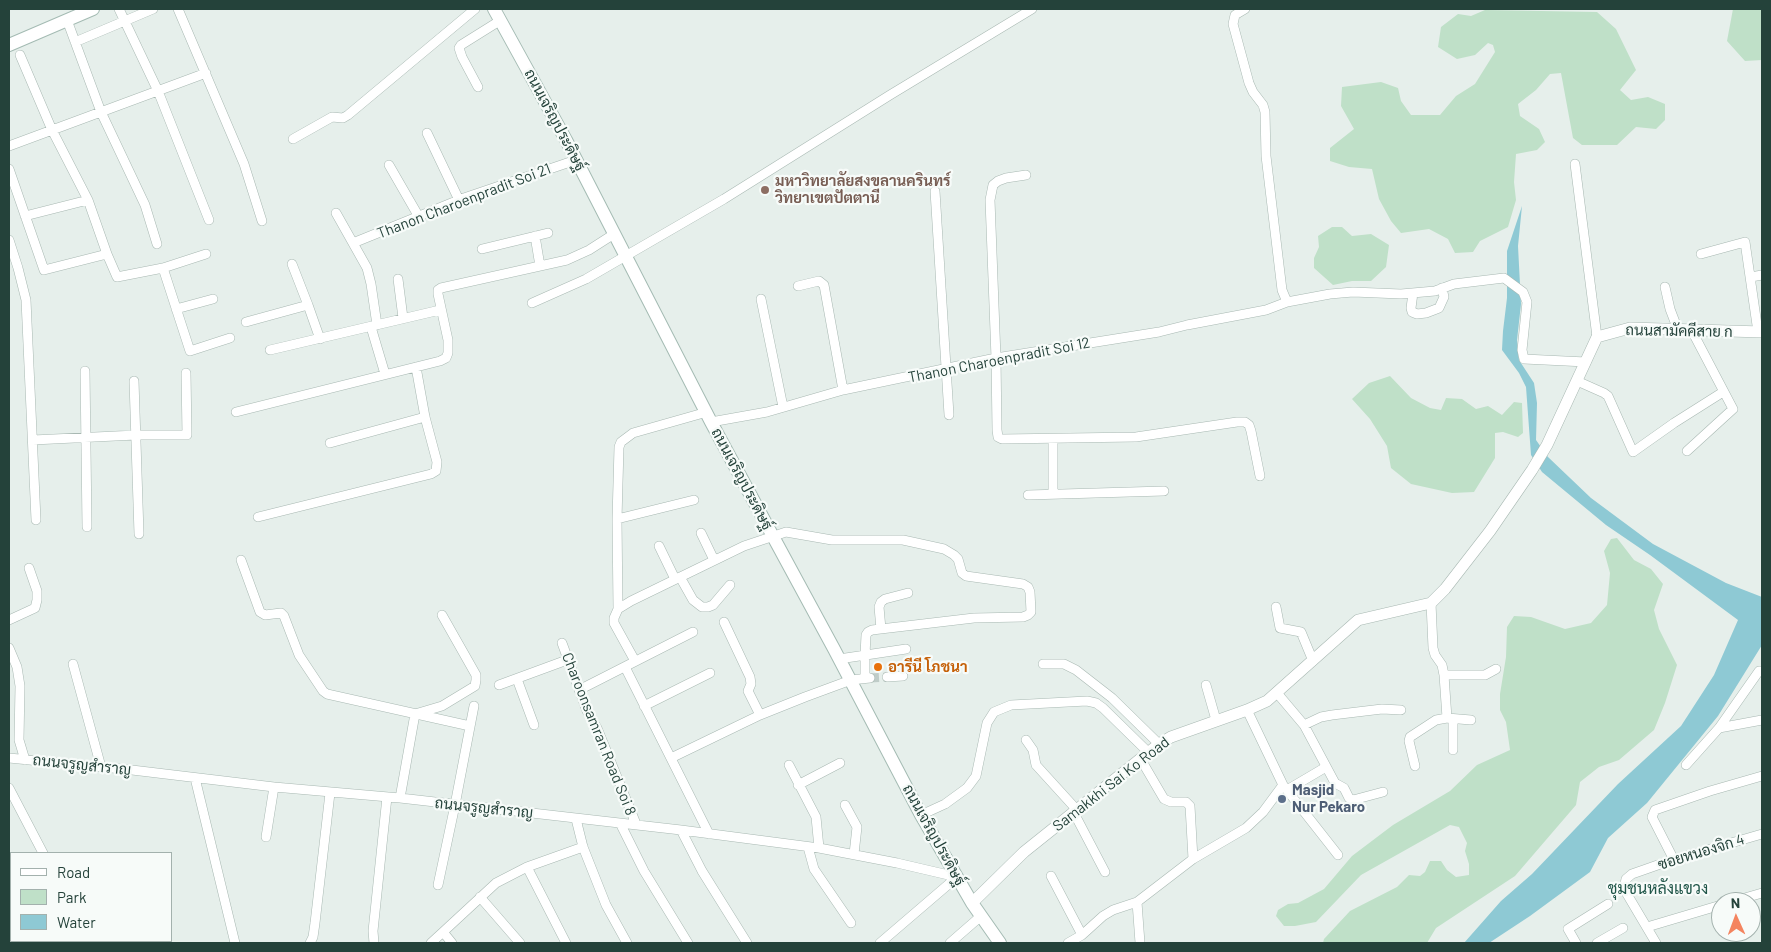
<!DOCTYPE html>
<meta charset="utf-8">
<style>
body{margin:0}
#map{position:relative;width:1771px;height:952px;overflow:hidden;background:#e6efeb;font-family:Barlow,sans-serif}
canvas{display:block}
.frame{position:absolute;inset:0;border:10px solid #24423a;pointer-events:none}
.legend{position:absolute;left:10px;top:852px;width:162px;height:90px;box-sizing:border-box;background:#f7fbf9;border:1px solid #a3b1ad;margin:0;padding:6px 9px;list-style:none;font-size:15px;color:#24423a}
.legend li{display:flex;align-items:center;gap:10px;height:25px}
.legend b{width:25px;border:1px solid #a3b1ad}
.north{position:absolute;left:1711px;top:892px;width:50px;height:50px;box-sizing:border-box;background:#f7fbf9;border:1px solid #a3b1ad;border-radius:50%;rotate:358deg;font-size:14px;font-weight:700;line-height:20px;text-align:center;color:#24423a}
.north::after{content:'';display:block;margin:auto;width:18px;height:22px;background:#f4845f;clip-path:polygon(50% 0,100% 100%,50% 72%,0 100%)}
</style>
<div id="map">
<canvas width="1771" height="952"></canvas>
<div class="frame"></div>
<ul class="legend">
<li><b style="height:6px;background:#fff"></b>Road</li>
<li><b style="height:14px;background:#bfe0c8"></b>Park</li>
<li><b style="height:14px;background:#8ec9d4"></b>Water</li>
</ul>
<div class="north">N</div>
</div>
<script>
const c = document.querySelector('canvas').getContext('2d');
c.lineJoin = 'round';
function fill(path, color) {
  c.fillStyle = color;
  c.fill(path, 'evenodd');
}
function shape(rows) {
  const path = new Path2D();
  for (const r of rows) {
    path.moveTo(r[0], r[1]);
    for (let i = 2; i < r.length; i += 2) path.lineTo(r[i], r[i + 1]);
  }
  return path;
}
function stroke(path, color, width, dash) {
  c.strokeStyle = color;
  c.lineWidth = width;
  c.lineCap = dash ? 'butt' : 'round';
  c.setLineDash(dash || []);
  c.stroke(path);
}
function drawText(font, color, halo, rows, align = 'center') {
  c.font = font + ' Barlow,Sarabun,sans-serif';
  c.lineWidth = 4.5;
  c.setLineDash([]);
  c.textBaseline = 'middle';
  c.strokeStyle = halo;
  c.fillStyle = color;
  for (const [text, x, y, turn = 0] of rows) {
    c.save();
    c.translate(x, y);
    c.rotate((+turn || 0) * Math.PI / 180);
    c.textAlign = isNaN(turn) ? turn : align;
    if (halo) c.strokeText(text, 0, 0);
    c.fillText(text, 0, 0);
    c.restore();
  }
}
fill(shape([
 [1733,9,1762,9,1762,60,1745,61,1727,41],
 [1485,10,1597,12,1616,29,1636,70,1620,90,1631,100,1648,97,1665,104,1665,120,1656,129,1636,127,1617,145,1582,145,1573,138,1561,73,1550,74,1536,90,1518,104,1520,116,1539,129,1545,142,1537,150,1516,154,1514,182,1516,200,1508,227,1480,241,1473,252,1455,253,1448,239,1429,229,1401,233,1391,221,1379,199,1372,169,1349,167,1330,161,1330,148,1354,129,1341,106,1342,87,1381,82,1398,88,1401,101,1411,115,1440,115,1456,96,1475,84,1495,52,1493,45,1488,43,1475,55,1457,59,1438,47,1441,27,1458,14,1471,16],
 [1332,227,1342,227,1352,236,1371,234,1389,245,1386,267,1371,281,1352,281,1333,285,1314,268,1314,258,1319,247,1318,236],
 [1390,376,1411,398,1430,408,1441,410,1446,398,1462,399,1476,409,1488,406,1502,415,1514,402,1522,403,1523,433,1518,437,1503,432,1495,433,1495,458,1474,492,1452,493,1411,484,1391,468,1387,446,1370,419,1352,399,1369,383],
 [1617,538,1634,560,1651,569,1663,584,1654,610,1659,629,1677,665,1665,703,1654,730,1619,760,1599,767,1580,782,1576,805,1515,876,1436,928,1427,943,1323,943,1324,939,1350,911,1397,887,1409,875,1420,876,1425,872,1430,861,1441,861,1447,870,1456,877,1469,875,1469,864,1465,851,1467,843,1459,827,1450,825,1361,875,1316,922,1295,926,1284,926,1276,916,1278,910,1288,904,1298,903,1324,889,1352,856,1393,825,1450,791,1477,765,1510,750,1506,722,1500,710,1500,694,1506,657,1507,627,1514,616,1531,617,1565,629,1591,623,1607,605,1610,573,1604,551,1611,539]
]), '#bfe0c8');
fill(shape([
 [1522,206,1518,246,1521,304,1517,340,1519,360,1534,383,1537,403,1536,440,1548,457,1591,498,1653,544,1726,583,1762,597,1762,645,1718,716,1647,803,1608,838,1590,872,1530,916,1489,943,1464,943,1501,901,1532,874,1618,784,1681,726,1714,675,1738,620,1650,555,1606,525,1542,472,1531,455,1526,387,1519,373,1502,350,1503,331,1507,298,1507,251]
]), '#8ec9d4');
stroke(shape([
 [870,678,887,677]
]), '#bfccc8', 9, [9, 4.5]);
const minor = shape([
 [119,9,158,91,209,220],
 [178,9,244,164,262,221],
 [1245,9,1235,15,1233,24,1249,83,1253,92,1263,105,1265,112,1266,156,1282,290,1287,302,1330,294,1353,292,1401,294,1435,291,1454,284,1504,278,1523,292,1527,302,1522,350,1524,359,1586,362],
 [67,20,101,112,145,205,157,244],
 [75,42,153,9],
 [20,55,52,130,88,200,107,254,117,277,163,268,206,254],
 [478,87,462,57,459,48,461,45,501,20],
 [427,133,459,200],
 [293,139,332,117,343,118,348,115,475,9],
 [9,146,206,73],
 [1575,164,1597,337],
 [389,165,419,217],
 [9,169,44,270,107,254],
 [1026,175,1006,178,998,181,993,185,990,200,996,358,997,430,998,437,1002,439,1136,437,1237,422,1245,422,1249,425,1251,431,1260,476],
 [935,191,949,415],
 [336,213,367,268,371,284,377,325],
 [25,216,88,200],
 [535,236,540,266],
 [9,240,18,268,26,300,36,520],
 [353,243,464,198,576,160],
 [482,249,548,233],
 [1701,254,1745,242,1758,332],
 [292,264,308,305,320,339],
 [163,268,190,351,230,338],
 [1751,277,1762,275],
 [398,279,403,318],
 [798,286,819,281,824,285,843,390],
 [1665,287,1670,309,1678,330],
 [1413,293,1411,308,1412,312,1417,314,1426,313,1439,308,1444,297,1442,288],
 [761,299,783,407],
 [532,303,586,279,724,199,890,95,1032,9],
 [176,309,213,299],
 [246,322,308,305],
 [371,327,385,374],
 [270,350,440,310],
 [85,371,87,527],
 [134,381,139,534],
 [1577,381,1604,393,1608,396,1633,452,1674,423,1723,392],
 [236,412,440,361,446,358,448,353,448,340,438,294,438,290,441,288,567,260,589,250,614,234],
 [711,422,767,412,843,390,996,358,1159,332,1187,325,1266,310,1287,302],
 [33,440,136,435,187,435,186,373],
 [330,443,425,417],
 [1687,451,1733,409,1692,331],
 [1053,494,1053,439],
 [1028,495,1164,491],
 [258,517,431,474,436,471,437,462,425,417,416,367],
 [617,519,694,500],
 [701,533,714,560],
 [659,546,675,579],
 [241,560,260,612,265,615,281,613,284,616,299,655,323,691,327,694,470,726],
 [680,577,693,600,702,607,708,607,713,605,730,585],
 [1431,603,1433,648,1435,655,1442,665,1444,675,1447,718,1471,720],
 [1276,607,1280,628,1301,632,1313,661],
 [618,609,617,519,619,447,621,442,633,433,707,412],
 [9,620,35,608,37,600,37,591,29,568],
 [724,622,750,677,751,684,748,691,760,715],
 [881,629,879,607,881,602,885,599,908,593],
 [562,643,587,711,597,728,636,824],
 [9,648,17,667,20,686,19,740,25,760],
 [839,659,906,649],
 [635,661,614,623,614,618,618,609,631,601,744,546,786,532,832,540,903,540,944,549,954,555,958,559,962,573,966,576,1023,584,1028,587,1030,592,1031,612,1028,615,1023,617,974,618,872,630,868,632,866,635,865,655,865,678],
 [73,664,101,767],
 [1043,664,1064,664,1076,670,1112,698,1159,744],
 [625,667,709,834],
 [1444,675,1485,675,1496,669],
 [887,677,903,676],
 [517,679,534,725],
 [499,685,567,660],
 [1206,685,1216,720],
 [579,690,693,632],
 [1277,693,1304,725,1321,717,1332,715,1382,709,1401,710],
 [644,706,710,673],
 [1247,710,1283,785,1338,855],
 [1304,725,1335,783,1344,788,1349,798,1353,800,1383,792],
 [1719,728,1762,720],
 [1026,740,1033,750,1036,765,1076,809],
 [1453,750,1453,719],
 [9,758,132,770,274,787,400,798,681,830,819,848,897,863,957,877],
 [671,758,760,715,805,697,851,680,870,678],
 [1140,758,1164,799,1171,802,1186,802,1190,806,1193,859],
 [789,765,816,817,819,848],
 [1686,765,1719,728,1759,671,1762,671],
 [1415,766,1409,741,1410,737,1436,720,1447,718],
 [195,778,235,943],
 [798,785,840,763],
 [9,788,43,853],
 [1287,790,1326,767],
 [400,798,415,714,442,706,475,686,476,680,476,675,442,615],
 [845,805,857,827,854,854],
 [1073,811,1105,872],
 [921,815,945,804,967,788,976,776,987,723,994,712,1011,705,1087,701,1096,703,1103,708,1148,752],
 [576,819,583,847,606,905,627,943],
 [620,823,644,871,688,943],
 [681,830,702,871,747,943],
 [266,837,274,787],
 [808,847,814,869,851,923],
 [1674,860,1652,817,1655,810,1710,791,1762,776],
 [527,867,566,943],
 [1051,876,1082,935],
 [438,885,455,805,474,706],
 [480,897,520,943],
 [9,898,11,903],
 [1137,902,1140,943],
 [1731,902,1762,893],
 [1647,927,1721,905],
 [20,943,25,941],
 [310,943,313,937,315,923,330,793],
 [374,943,373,931,387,797],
 [431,943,443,932],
 [452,943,443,932,496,883,527,867,583,847],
 [880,943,957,877],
 [950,943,981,916],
 [1068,943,1082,935,1103,916,1113,910,1137,902,1193,859,1246,828,1263,812,1283,785],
 [1576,943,1568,929,1608,904],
 [1597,943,1623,928],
 [1656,943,1624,889,1626,879,1632,874,1669,861,1762,834]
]);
const tertiary = shape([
 [972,903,1024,852,1159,744,1171,737,1247,710,1267,701,1358,620,1431,603,1445,589,1490,531,1532,470,1547,445,1597,337,1630,328,1762,332]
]);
const secondary = shape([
 [494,9,566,140,711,422,834,649,921,815,972,903,1000,943],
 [9,45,93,9]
]);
stroke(minor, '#a8b8b2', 10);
stroke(tertiary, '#a8b8b2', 12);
stroke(secondary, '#a4bbb3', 14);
stroke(minor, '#fff', 9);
stroke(tertiary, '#fff', 11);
stroke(secondary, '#fff', 12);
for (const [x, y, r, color] of [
 [765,190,5,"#8d6e63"],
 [878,667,5,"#e8710a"],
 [1282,799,5,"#5c6f8a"]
]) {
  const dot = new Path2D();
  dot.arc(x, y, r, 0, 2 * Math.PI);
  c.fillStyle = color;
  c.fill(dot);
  stroke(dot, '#f7fbf9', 2);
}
drawText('15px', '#24423a', '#f7fbf9', [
 ["ถนนเจริญประดิษฐ์",555,120,62],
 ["Thanon Charoenpradit Soi 21",464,201,-21],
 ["ถนนสามัคคีสาย ก",1679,331,1],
 ["Thanon Charoenpradit Soi 12",999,360,-11],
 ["ถนนเจริญประดิษฐ์",742,479,62],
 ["Charoonsamran Road Soi 8",599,734,68],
 ["ถนนจรูญสำราญ",82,765,6],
 ["Samakkhi Sai Ko Road",1111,784,-38],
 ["ถนนจรูญสำราญ",484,808,6],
 ["ถนนเจริญประดิษฐ์",934,835,61],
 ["ซอยหนองจิก 4",1701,852,-17]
]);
drawText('bold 15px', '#785e54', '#f7fbf9', [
 ["มหาวิทยาลัยสงขลานครินทร์",775,181],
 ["วิทยาเขตปัตตานี",775,198]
], 'left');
drawText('bold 15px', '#c56008', '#f7fbf9', [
 ["อารีนี โภชนา",888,667]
], 'left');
drawText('bold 15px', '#4e5e75', '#f7fbf9', [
 ["Masjid",1292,790],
 ["Nur Pekaro",1292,807]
], 'left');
drawText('16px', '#1f5548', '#f7fbf9', [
 ["ชุมชนหลังแขวง",1658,889]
]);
</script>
